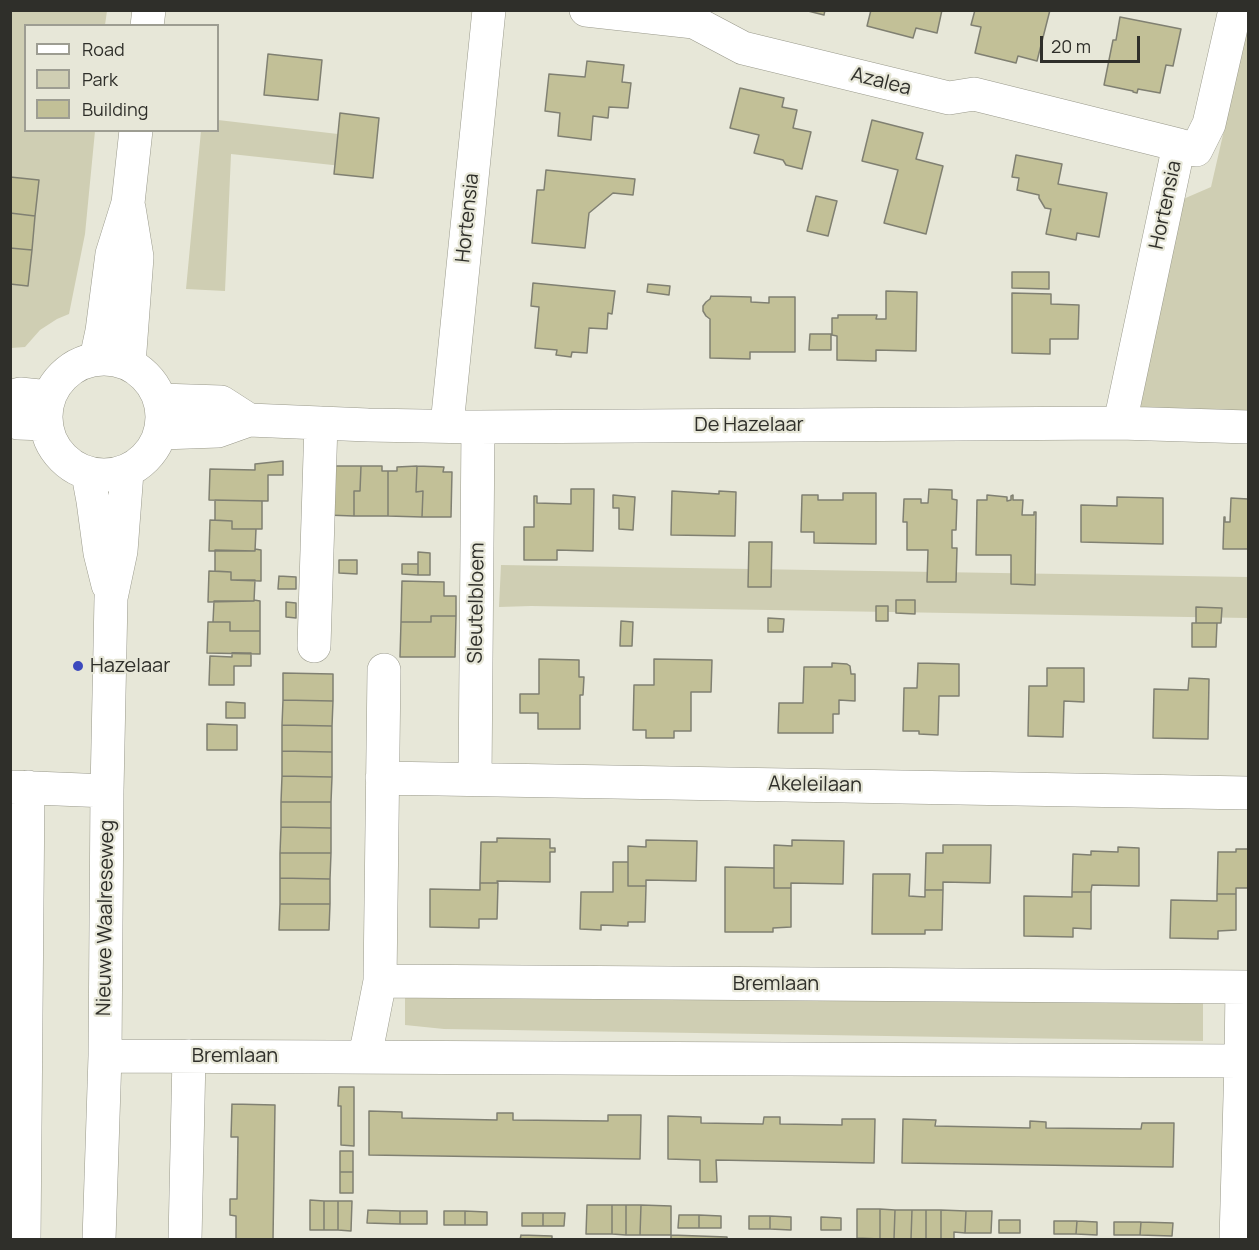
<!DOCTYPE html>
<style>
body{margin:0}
#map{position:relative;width:1259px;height:1250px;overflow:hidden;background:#e7e7d8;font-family:Manrope,sans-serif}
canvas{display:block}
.frame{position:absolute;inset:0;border:12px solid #2f2f2a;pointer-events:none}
.legend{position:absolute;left:24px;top:24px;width:195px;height:108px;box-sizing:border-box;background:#e7e7d8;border:2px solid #9d9d92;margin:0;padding:8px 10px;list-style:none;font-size:18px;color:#2f2f2a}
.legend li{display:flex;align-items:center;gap:12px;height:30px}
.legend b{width:30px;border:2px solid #9d9d92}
.scale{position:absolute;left:1040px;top:36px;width:100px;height:27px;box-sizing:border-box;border:3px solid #2f2f2a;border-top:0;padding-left:8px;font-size:18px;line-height:21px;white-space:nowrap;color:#2f2f2a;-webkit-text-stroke:4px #e7e7d8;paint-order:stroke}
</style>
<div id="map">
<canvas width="1259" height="1250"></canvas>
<div class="frame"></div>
<ul class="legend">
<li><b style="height:8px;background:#fff"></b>Road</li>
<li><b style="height:16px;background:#cfceb3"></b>Park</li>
<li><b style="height:16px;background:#c2c097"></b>Building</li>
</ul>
<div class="scale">20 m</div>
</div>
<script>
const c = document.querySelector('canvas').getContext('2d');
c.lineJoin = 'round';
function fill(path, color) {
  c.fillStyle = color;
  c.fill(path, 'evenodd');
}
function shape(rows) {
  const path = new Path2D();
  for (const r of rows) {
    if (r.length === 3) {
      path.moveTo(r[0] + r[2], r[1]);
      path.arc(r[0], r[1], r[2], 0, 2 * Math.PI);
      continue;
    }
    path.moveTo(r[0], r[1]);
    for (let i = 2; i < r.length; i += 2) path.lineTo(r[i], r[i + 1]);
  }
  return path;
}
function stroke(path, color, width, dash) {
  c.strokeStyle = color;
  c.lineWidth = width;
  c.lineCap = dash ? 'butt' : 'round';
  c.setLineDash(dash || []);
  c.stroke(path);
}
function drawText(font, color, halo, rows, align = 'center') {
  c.font = font + ' Manrope,sans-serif';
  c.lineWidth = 4.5;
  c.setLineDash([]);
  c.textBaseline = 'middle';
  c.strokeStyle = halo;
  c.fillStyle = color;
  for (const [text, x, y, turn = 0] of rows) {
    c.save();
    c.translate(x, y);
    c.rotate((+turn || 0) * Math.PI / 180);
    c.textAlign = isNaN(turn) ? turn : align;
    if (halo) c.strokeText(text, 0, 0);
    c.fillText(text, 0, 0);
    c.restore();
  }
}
fill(shape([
 [10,11,107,11,105,25,26,26,26,130,95,131,85,234,69,314,57,319,40,330,25,347,11,348],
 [1247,30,1248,30,1248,413,1137,411,1181,200,1211,187],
 [218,120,355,136,351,167,231,154,225,291,186,289,201,131,218,130],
 [501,565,1248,577,1248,618,531,606,499,607],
 [405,994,1203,1002,1203,1041,444,1029,405,1025]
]), '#cfceb3');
const building = shape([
 [804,10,825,10,824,15,804,10],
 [871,10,942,10,937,33,916,28,913,38,867,26,871,10],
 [975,10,1050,10,1037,61,1018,56,1016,63,975,53,981,27,971,25,975,10],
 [1120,17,1181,29,1173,66,1166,65,1160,93,1138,89,1137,93,1133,92,1133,91,1104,85,1113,40,1116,40,1120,17],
 [268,54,322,60,318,100,264,95,268,54],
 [587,61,624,65,622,82,631,83,628,108,609,107,608,118,593,116,591,140,558,136,560,113,545,111,549,74,585,77,587,61],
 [740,88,784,98,782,107,797,110,793,128,811,132,802,169,786,165,783,160,754,153,759,135,730,128,740,88],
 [340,113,379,118,373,178,334,174,340,113],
 [872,120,923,133,916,159,943,166,926,234,884,223,898,170,862,161,872,120],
 [1016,155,1062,164,1058,184,1107,193,1099,237,1077,233,1076,240,1046,234,1051,209,1045,208,1039,198,1039,195,1017,190,1019,178,1012,177,1016,155],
 [546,170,635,179,633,195,613,193,589,213,585,248,532,243,537,190,544,190,546,170],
 [10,177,39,180,35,216,10,213,10,177],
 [816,196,837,201,828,236,807,231,816,196],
 [10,213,35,216,32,250,10,248,10,213],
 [10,248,32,250,28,286,10,284,10,248],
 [1012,272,1049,272,1049,289,1012,288,1012,272],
 [533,283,615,291,612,314,608,313,607,329,589,328,587,353,572,352,571,357,556,355,557,350,535,348,539,307,531,306,533,283],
 [648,284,670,286,669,295,647,292,648,284],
 [886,291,917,292,916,351,876,350,876,361,837,360,837,336,832,335,832,318,838,318,838,315,877,315,876,319,886,319,886,291],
 [1012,293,1051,294,1051,304,1079,305,1078,339,1050,339,1050,354,1012,353,1012,293],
 [711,296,751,297,751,302,769,303,769,297,795,297,795,352,750,352,750,359,710,358,710,319,706,316,703,311,703,306,706,302,710,299,711,296],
 [810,334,831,334,831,350,809,350,810,334],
 [283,461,283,475,268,475,268,501,209,500,210,469,255,470,255,464,283,461],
 [329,466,361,466,360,491,354,491,354,516,326,515,329,466],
 [361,466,382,466,382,471,388,471,388,516,354,516,354,491,360,491,361,466],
 [417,466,444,467,443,472,452,472,451,517,422,517,423,491,416,492,417,466],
 [417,466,416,492,423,491,422,517,388,516,388,471,397,471,397,467,417,466],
 [571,489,594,489,593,551,557,550,557,560,524,560,524,527,534,527,534,496,537,496,537,503,571,504,571,489],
 [929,489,952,490,952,499,957,500,956,530,952,530,952,548,957,548,956,582,927,582,928,550,907,550,907,522,903,522,904,499,921,499,921,503,928,503,929,489],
 [672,491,719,494,719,491,736,492,735,536,671,535,672,491],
 [843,493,876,493,876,544,814,543,814,532,801,532,802,495,818,495,818,500,843,500,843,493],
 [613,495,635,497,633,530,619,529,619,508,613,508,613,495],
 [987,495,1007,497,1007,501,1011,500,1011,496,1013,495,1013,500,1023,500,1022,515,1034,515,1034,512,1036,512,1035,585,1011,584,1011,555,976,555,977,500,987,500,987,495],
 [1117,497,1163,498,1163,544,1081,542,1081,505,1117,506,1117,497],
 [1231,498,1248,499,1248,549,1223,549,1224,517,1225,517,1225,522,1230,522,1231,498],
 [215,500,262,501,262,529,232,529,232,521,215,520,215,500],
 [210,520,232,521,232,529,256,529,255,551,209,551,210,520],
 [749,542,772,542,771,587,748,587,749,542],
 [255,549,261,550,261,581,231,580,231,572,215,571,215,550,255,551,255,549],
 [418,552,430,553,430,575,418,575,418,552],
 [339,560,357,560,357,574,339,573,339,560],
 [402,564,418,564,418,575,402,574,402,564],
 [209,571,231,572,231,580,255,580,254,601,208,602,209,571],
 [279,576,296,577,296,589,278,589,279,576],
 [402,581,444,582,444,596,456,596,456,616,431,616,431,622,401,622,402,581],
 [254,600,260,601,260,631,230,631,230,622,213,622,214,601,254,601,254,600],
 [896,600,915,600,915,614,896,613,896,600],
 [286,602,296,603,296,618,286,617,286,602],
 [876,606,888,606,888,621,876,621,876,606],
 [1196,607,1222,608,1221,623,1196,623,1196,607],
 [431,616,456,616,455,657,400,657,401,622,431,622,431,616],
 [768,618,784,619,783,632,768,632,768,618],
 [621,621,633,622,632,646,620,646,621,621],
 [208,622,230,622,230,631,260,631,260,654,207,653,208,622],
 [1192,623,1217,623,1216,647,1192,647,1192,623],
 [232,653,251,653,251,666,234,666,234,685,209,685,210,656,232,657,232,653],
 [539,659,579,660,579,677,584,677,583,695,580,695,580,729,538,729,538,713,520,713,520,694,539,694,539,659],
 [654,659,712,660,711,692,691,692,691,731,674,731,674,738,646,738,646,730,633,730,634,685,654,685,654,659],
 [832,663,847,664,850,666,851,674,855,674,855,701,839,700,839,714,833,714,833,733,778,733,779,703,803,703,804,667,832,667,832,663],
 [918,663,959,664,959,696,939,696,938,735,919,734,919,731,903,731,904,688,917,688,918,663],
 [1047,668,1084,668,1084,702,1064,701,1063,737,1028,736,1029,686,1047,686,1047,668],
 [283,673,333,674,333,701,283,700,283,673],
 [1189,678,1209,679,1208,739,1153,738,1154,689,1188,690,1189,678],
 [283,700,333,701,332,726,282,725,283,700],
 [226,702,245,703,245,718,226,718,226,702],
 [207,724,237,725,237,750,207,750,207,724],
 [282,725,332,726,332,752,282,751,282,725],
 [282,751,332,752,332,777,282,776,282,751],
 [282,776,332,777,331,802,281,802,282,776],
 [281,802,331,802,331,828,281,827,281,802],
 [281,827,331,828,331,853,280,853,281,827],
 [497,838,550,839,550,848,555,848,555,852,550,852,550,882,497,881,498,883,480,883,481,842,497,842,497,838],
 [646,840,697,841,696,881,646,880,646,886,628,886,628,846,646,847,646,840],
 [792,840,844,841,843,884,791,883,791,888,774,888,774,845,792,846,792,840],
 [943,845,991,845,990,883,943,882,943,890,925,890,926,853,943,853,943,845],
 [1118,847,1139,848,1139,886,1092,885,1091,892,1072,892,1073,854,1091,855,1091,851,1118,852,1118,847],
 [1236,849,1248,849,1248,888,1236,888,1236,894,1217,894,1218,852,1236,852,1236,849],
 [280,853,331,853,330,879,280,878,280,853],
 [613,862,628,862,628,886,646,886,645,922,628,922,628,926,601,925,601,930,580,929,581,892,613,892,613,862],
 [725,867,774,868,774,888,791,888,791,927,773,928,773,932,725,932,725,867],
 [873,874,910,874,909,896,925,897,925,890,943,890,942,930,925,930,925,934,872,934,873,874],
 [280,878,330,879,330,904,280,904,280,878],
 [480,883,498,883,497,919,479,919,479,928,430,927,430,889,480,890,480,883],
 [1072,892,1091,892,1091,929,1073,928,1073,937,1024,936,1024,896,1072,897,1072,892],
 [1217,894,1236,894,1236,930,1218,931,1218,939,1170,938,1171,900,1217,901,1217,894],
 [280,904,330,904,329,930,279,930,280,904],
 [339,1087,354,1087,354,1146,341,1145,341,1106,338,1106,339,1087],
 [232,1104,275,1105,273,1240,236,1240,236,1216,230,1215,230,1199,237,1199,238,1137,231,1137,232,1104],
 [369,1111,402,1112,402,1118,497,1120,497,1113,513,1113,513,1120,608,1121,608,1115,641,1115,640,1159,369,1155,369,1111],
 [668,1116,701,1117,701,1123,763,1124,764,1117,780,1117,780,1124,842,1125,842,1119,875,1119,874,1163,716,1160,717,1182,700,1182,700,1160,668,1159,668,1116],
 [903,1119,936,1120,935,1126,1030,1128,1030,1121,1046,1122,1046,1128,1141,1129,1142,1123,1174,1123,1173,1167,902,1163,903,1119],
 [340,1151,353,1151,353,1172,340,1172,340,1151],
 [340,1172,353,1172,353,1193,340,1193,340,1172],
 [310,1200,324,1201,324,1230,310,1230,310,1200],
 [324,1201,338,1201,338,1230,324,1230,324,1201],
 [338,1201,352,1201,351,1231,338,1230,338,1201],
 [587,1205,612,1205,612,1234,586,1234,587,1205],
 [612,1205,626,1205,626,1235,612,1234,612,1205],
 [626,1205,641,1205,640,1235,626,1235,626,1205],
 [641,1205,671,1206,671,1235,640,1235,641,1205],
 [857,1209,880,1209,880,1239,857,1238,857,1209],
 [880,1209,895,1210,894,1239,880,1239,880,1209],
 [368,1210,400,1211,400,1224,367,1223,368,1210],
 [895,1210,912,1210,911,1239,894,1239,895,1210],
 [912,1210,926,1210,926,1239,911,1239,912,1210],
 [926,1210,941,1210,941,1239,926,1239,926,1210],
 [941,1210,966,1211,965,1233,954,1232,954,1240,941,1239,941,1210],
 [400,1211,427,1211,427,1224,400,1224,400,1211],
 [444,1211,465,1211,465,1225,444,1225,444,1211],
 [465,1211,487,1212,487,1225,465,1225,465,1211],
 [966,1211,992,1211,991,1233,965,1233,966,1211],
 [522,1213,543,1213,543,1226,522,1226,522,1213],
 [543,1213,565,1213,564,1226,543,1226,543,1213],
 [679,1215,699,1215,699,1228,678,1228,679,1215],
 [699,1215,721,1216,721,1228,699,1228,699,1215],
 [749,1216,770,1216,770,1229,749,1229,749,1216],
 [770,1216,791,1217,791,1230,770,1229,770,1216],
 [821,1217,841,1218,841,1230,821,1230,821,1217],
 [999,1220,1020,1220,1020,1233,999,1233,999,1220],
 [1054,1221,1077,1221,1076,1234,1054,1234,1054,1221],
 [1077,1221,1097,1222,1097,1235,1076,1234,1077,1221],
 [1114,1222,1141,1222,1140,1235,1114,1235,1114,1222],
 [1141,1222,1173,1223,1172,1236,1140,1235,1141,1222],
 [521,1235,552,1236,552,1240,520,1240,521,1235],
 [671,1235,727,1237,727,1240,671,1240,671,1235]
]);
fill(building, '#c2c097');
stroke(building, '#808072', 1.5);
const minor = shape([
 [586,10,694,22,743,48,949,98,974,94,1179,145],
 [147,26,149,10],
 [104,417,58],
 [96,359,102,331,112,254,128,203,136,130],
 [129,364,137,257,129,208],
 [10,397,20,394,49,397],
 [160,400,221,402,249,420],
 [10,420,18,423,46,424],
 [1120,423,1179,145,1196,150,1209,124,1235,10],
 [447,425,489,10],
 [161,433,218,431,249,420,368,425,478,427,1120,423,1248,427],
 [88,474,93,501,100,553,108,585],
 [314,646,321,423],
 [382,778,1248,793],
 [475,779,478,427],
 [10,787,107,791],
 [380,981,384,670],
 [105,1056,1241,1061],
 [365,1057,380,981,1248,987],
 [24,1240,28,787],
 [99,1240,105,1056,107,791,111,598,121,551,127,472],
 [185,1240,189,1056],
 [1236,1240,1241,1061,1242,987]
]);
stroke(minor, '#99998b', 34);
stroke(minor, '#fff', 33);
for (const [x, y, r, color] of [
 [78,666,6,"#3c49bd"]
]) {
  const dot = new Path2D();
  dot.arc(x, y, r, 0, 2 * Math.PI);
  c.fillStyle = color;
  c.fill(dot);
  stroke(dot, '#e7e7d8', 2);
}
drawText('20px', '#2f2f2a', '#e7e7d8', [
 ["Azalea",881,82,14],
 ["Hortensia",1166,205,-78],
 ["Hortensia",468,218,-84],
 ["De Hazelaar",749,425],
 ["Sleutelbloem",477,603,-89],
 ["Akeleilaan",815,785,1],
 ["Nieuwe Waalreseweg",106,918,-89],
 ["Bremlaan",776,984],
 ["Bremlaan",235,1056]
]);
drawText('20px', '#2f2f2a', '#e7e7d8', [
 ["Hazelaar",90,666]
], 'left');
</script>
